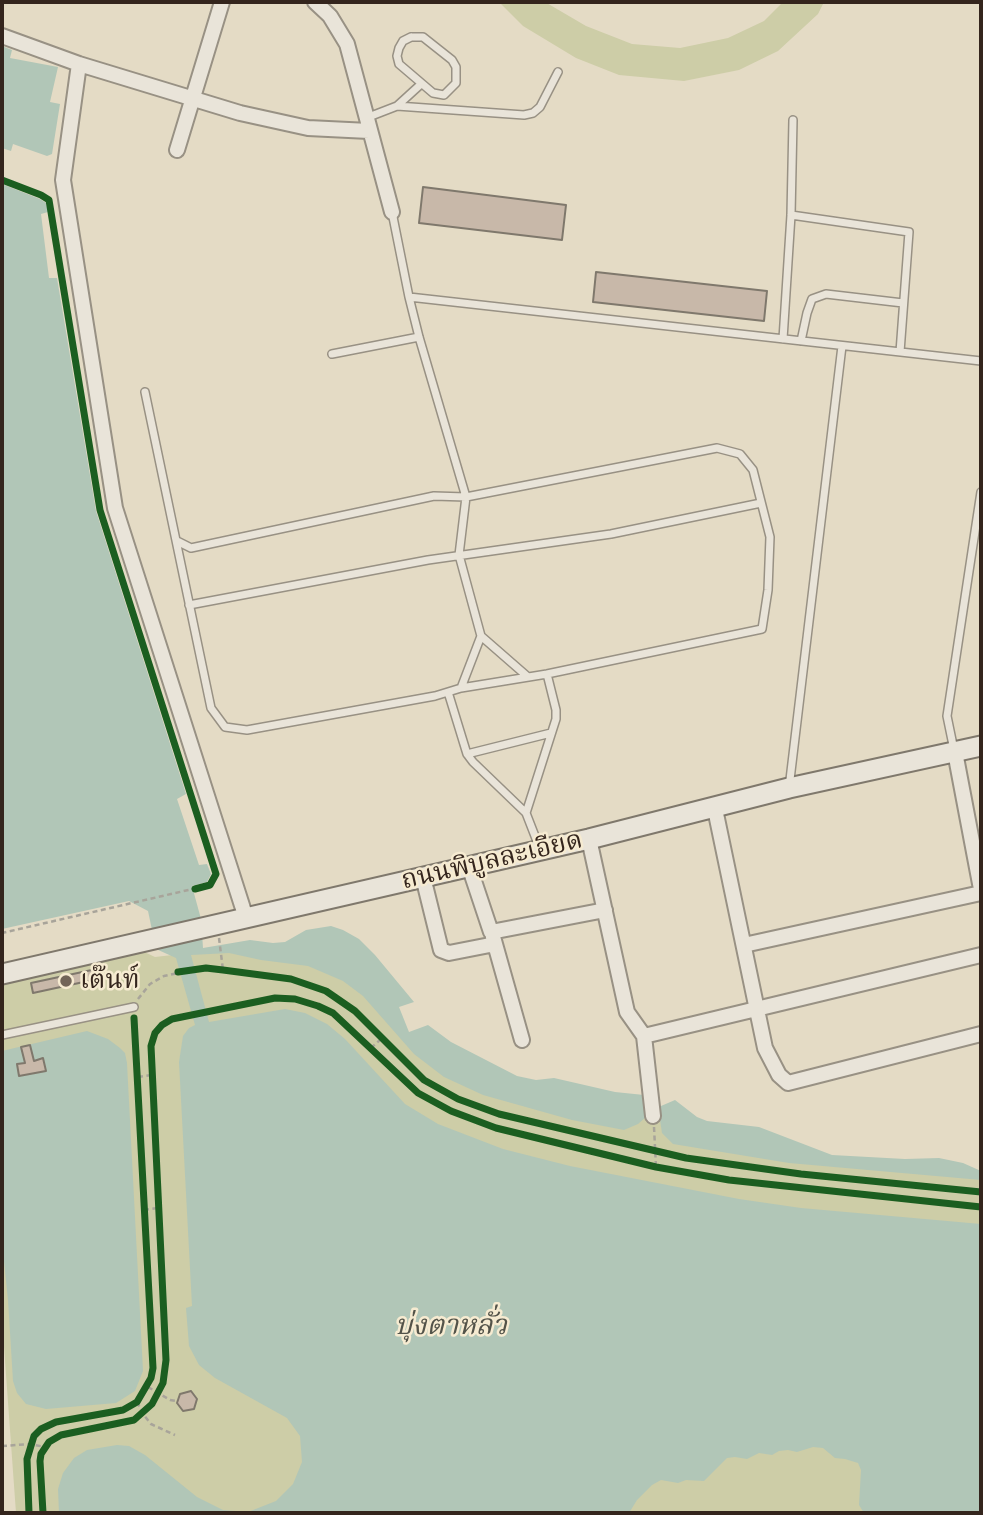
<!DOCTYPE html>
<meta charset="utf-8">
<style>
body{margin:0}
#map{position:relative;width:983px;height:1515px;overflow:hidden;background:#e4dbc5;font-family:"Old Standard TT",serif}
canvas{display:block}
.frame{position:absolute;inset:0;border:4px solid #34251d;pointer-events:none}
</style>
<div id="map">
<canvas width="983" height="1515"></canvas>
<div class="frame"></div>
</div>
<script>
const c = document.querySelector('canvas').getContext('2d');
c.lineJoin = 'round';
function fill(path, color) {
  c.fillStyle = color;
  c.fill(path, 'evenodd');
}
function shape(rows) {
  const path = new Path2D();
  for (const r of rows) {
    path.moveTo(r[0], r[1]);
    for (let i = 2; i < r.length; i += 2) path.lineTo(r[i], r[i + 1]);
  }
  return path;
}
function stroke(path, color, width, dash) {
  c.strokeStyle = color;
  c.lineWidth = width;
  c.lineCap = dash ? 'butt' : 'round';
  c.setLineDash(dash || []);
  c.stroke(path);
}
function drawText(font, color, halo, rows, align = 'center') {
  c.font = font + ' "Old Standard TT","Noto Serif Thai",serif';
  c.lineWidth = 5;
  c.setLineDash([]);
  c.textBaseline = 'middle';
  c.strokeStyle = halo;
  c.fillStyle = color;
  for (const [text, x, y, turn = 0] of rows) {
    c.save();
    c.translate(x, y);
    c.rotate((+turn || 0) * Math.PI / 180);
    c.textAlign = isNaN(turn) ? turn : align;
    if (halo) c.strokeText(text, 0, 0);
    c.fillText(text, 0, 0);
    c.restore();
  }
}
fill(shape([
 [499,2,545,2,586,26,632,44,680,48,728,38,764,21,783,2,824,2,818,14,778,51,739,70,684,81,619,75,576,58,523,26],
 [140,950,155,957,216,950,306,961,341,975,444,1069,664,1114,671,1137,981,1175,981,1513,16,1513,2,1319,2,982]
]), '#cdcda7');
fill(shape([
 [2,46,12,50,10,58,58,67,50,102,60,104,52,154,47,156,13,144,11,151,2,148],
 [2,184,40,199,46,203,48,212,41,214,49,278,57,278,96,511,186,794,177,799,199,865,207,864,211,874,207,882,192,886,201,919,203,948,250,940,273,943,285,942,306,930,331,926,343,930,359,939,375,955,414,1002,399,1007,409,1032,428,1025,451,1042,517,1076,536,1080,554,1078,615,1092,644,1095,647,1103,646,1117,638,1124,624,1130,572,1120,483,1095,444,1077,414,1054,363,996,343,981,308,966,261,960,229,953,191,955,209,1022,285,1009,305,1013,327,1024,345,1039,405,1104,438,1124,503,1149,570,1166,739,1199,801,1208,981,1224,981,1513,864,1513,859,1505,861,1470,858,1463,845,1459,835,1458,823,1448,813,1447,797,1452,788,1450,779,1451,772,1455,759,1453,747,1459,735,1457,727,1458,704,1481,686,1480,678,1483,661,1480,652,1485,637,1500,629,1513,59,1513,58,1489,63,1473,74,1458,87,1450,117,1445,129,1446,145,1455,197,1497,223,1510,248,1512,276,1501,293,1484,302,1462,300,1436,287,1418,215,1378,199,1365,189,1346,186,1308,192,1306,179,1062,183,1036,189,1028,195,1025,176,958,156,949,148,911,129,901,2,929],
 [87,1031,108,1039,120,1048,125,1053,127,1063,143,1371,135,1391,116,1403,46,1409,26,1404,17,1393,13,1381,8,1300,2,1242,2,1051],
 [675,1100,697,1117,707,1121,759,1127,832,1155,905,1159,939,1158,963,1163,981,1171,981,1180,789,1163,673,1144,662,1133,660,1120,661,1106]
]), '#b1c6b7');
const building = shape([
 [423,187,566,205,562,240,419,223,423,187],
 [596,272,767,291,764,321,593,302,596,272],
 [101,968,102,978,33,993,31,983,101,968],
 [30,1045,34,1061,43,1058,46,1071,19,1076,17,1064,25,1063,21,1047,30,1045],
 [191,1391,197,1399,194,1409,183,1411,177,1403,180,1394,191,1391]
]);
fill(building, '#c8b8a9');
stroke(building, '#7f786c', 2);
const lane = shape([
 [411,37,423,37,452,60,456,67,456,83,444,95,433,93,399,64,397,56,399,48,403,41,411,37],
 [397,106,524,115,533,113,540,107,558,72],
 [366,118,397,106,420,85],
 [392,212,409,297,981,361],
 [791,215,909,232,900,352],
 [409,297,419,337,466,497,459,555,481,636,461,688],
 [783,339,791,215,793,120],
 [801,341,807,313,812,299,826,294,903,303],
 [332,354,419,337],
 [145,392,211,708,225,727,247,730,435,696,461,688,547,674,762,629,768,590,770,537,753,470,740,454,717,448,466,497,434,496,191,548,177,541],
 [189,605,428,560,611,534,761,503],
 [481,636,528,677],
 [448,692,467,754,473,762,526,813,540,849],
 [954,750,947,716,981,492],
 [467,754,551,733],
 [789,788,842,346],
 [526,813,556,719,556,710,547,674],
 [2,1035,134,1007]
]);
const street = shape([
 [315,2,330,16,347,44,392,212],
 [2,36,79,64,240,113,308,128,369,131],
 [79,64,63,180,115,508,246,918],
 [177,150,222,2],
 [955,752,981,889],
 [715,809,765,1048,779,1075,788,1083,981,1034],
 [589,839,627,1012,644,1036,653,1116],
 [469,866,491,932,605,910],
 [423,877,441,950,449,953,495,944],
 [493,937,522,1040],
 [744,945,981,893],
 [644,1036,981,955]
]);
const secondary = shape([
 [2,974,589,839,789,788,981,746]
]);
stroke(lane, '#989184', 10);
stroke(street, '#989184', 18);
stroke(secondary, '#7f786c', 23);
stroke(shape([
 [2,180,41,195,49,200,100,510,216,874,210,885,2,933],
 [219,938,223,970],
 [138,999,150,984,164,976,197,969,223,970,291,979,326,991,342,1001,424,1080,458,1099,499,1114,686,1158,801,1174,981,1192],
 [371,1048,381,1039],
 [138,1077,152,1075],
 [654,1127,656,1167],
 [144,1210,158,1208],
 [148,1387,170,1400,177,1401],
 [137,1402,143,1414,151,1424,175,1435],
 [2,1446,30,1444,45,1447],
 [29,1513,27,1459,34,1436,41,1429,56,1422,123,1410,137,1402,151,1378,153,1368,134,1015]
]), '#a8a49a', 2.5, [5, 3.5]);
stroke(lane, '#e9e4d9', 7);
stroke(street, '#e9e4d9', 14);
stroke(secondary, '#e9e4d9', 19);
stroke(shape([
 [2,180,41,195,49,200,100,510,216,874,210,885,195,889],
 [178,972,206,968,223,970,291,979,326,991,355,1011,424,1080,458,1099,499,1114,686,1158,801,1174,981,1192],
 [29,1513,27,1459,34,1436,41,1429,56,1422,123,1410,137,1402,151,1378,153,1368,134,1018],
 [43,1513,40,1461,41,1454,49,1442,61,1435,134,1420,152,1404,163,1383,166,1360,151,1046,155,1033,162,1025,172,1019,275,998,295,999,318,1006,333,1013,418,1093,451,1111,496,1128,656,1167,729,1180,981,1207]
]), '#1b5e20', 7);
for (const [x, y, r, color] of [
 [66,981,7,"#726558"]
]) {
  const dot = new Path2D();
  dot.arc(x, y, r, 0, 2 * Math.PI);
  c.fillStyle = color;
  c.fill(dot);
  stroke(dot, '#f6ebd1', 2.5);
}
drawText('26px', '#34251d', '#f6ebd1', [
 ["ถนนพิบูลละเอียด",492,861,-13]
]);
drawText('26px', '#34251d', '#f6ebd1', [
 ["เต๊นท์",80,981]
], 'left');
drawText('italic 28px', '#535349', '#f6ebd1', [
 ["บุ่งตาหลั่ว",451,1327]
]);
</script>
